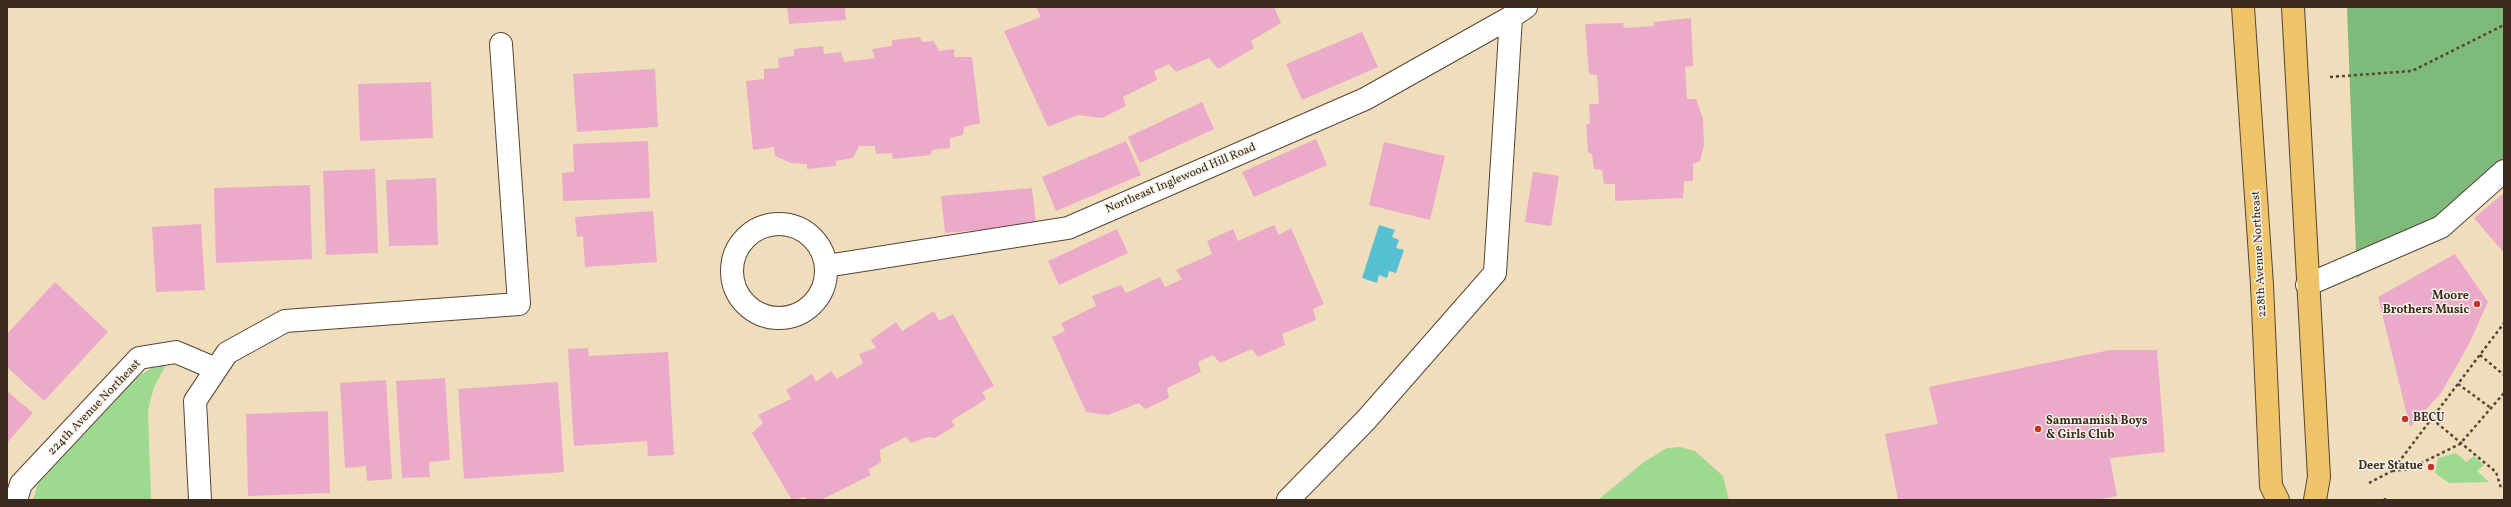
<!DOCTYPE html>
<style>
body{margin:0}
#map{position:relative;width:2511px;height:507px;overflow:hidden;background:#f0ddbc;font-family:Vollkorn,serif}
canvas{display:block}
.frame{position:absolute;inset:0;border:8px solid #3b2a1e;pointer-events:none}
</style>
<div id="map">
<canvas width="2511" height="507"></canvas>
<div class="frame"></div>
</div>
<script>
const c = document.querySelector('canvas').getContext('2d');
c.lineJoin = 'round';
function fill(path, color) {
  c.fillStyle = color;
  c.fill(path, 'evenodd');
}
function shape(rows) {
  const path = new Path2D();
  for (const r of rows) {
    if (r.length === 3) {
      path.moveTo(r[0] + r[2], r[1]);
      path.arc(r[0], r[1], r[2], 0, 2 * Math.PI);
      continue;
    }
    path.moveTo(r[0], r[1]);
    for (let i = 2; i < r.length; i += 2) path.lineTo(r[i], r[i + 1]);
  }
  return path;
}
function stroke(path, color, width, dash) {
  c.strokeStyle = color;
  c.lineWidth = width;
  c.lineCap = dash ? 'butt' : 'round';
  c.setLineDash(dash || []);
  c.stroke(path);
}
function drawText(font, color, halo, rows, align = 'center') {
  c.font = font + ' Vollkorn,serif';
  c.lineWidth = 3;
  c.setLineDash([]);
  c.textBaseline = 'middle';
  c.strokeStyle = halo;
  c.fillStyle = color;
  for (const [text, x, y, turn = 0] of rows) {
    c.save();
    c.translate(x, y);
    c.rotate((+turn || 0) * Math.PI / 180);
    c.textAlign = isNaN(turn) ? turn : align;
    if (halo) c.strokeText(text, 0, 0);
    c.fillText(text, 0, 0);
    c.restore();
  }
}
fill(shape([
 [166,365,154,387,148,410,151,500,33,500,38,484,137,377,155,366],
 [1680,447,1695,451,1723,476,1729,500,1598,500,1644,462,1667,448],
 [2456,453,2466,462,2474,456,2484,465,2477,471,2489,482,2449,483,2435,473,2438,458]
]), '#9dda8f');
fill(shape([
 [2347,7,2504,7,2504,163,2357,278]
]), '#7eba7a');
fill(shape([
 [1379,225,1395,230,1392,237,1399,240,1396,248,1404,250,1396,273,1389,271,1387,278,1379,275,1377,283,1362,278]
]), '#56c0d2');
fill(shape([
 [787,7,845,7,846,20,789,24],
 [1036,7,1274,7,1281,23,1251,41,1254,48,1218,69,1209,58,1176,72,1169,64,1154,71,1157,80,1123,97,1126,106,1102,118,1078,115,1048,127,1004,31,1041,17],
 [1691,18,1693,66,1685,67,1687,99,1696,99,1703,119,1704,145,1700,161,1693,164,1693,181,1684,181,1683,198,1615,201,1615,184,1604,184,1602,170,1594,169,1592,154,1588,152,1586,124,1590,124,1589,104,1599,104,1597,75,1589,74,1585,24,1623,23,1624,28,1654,26,1654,22],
 [1362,32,1378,67,1302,100,1286,64],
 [920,37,922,42,934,41,939,51,954,49,954,57,972,57,980,123,964,127,963,135,950,138,950,148,932,150,931,155,893,159,892,153,876,154,875,146,859,146,853,158,836,161,836,166,807,169,807,164,791,163,775,156,774,147,753,150,746,81,764,79,764,69,779,68,778,58,794,56,794,49,823,46,824,54,841,52,844,62,875,58,872,49,892,46,892,40],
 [655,69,658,127,577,132,573,74],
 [431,82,433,138,360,141,358,84],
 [1202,102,1214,129,1140,163,1128,137],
 [1316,139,1327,165,1254,197,1242,172],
 [648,141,650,198,563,201,562,173,574,172,573,144],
 [1126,141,1141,175,1056,211,1042,177],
 [1384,142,1445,156,1430,220,1369,205],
 [375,169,378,253,326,255,323,171],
 [1533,172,1559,176,1551,226,1525,222],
 [436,178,438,245,389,246,386,180],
 [310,185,312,259,216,263,214,188],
 [1032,188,1036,225,945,233,941,196],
 [2504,193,2504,253,2474,218],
 [653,211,657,262,585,267,583,236,577,237,575,217],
 [201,224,205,290,156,292,152,227],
 [1274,225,1279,235,1291,228,1324,304,1313,309,1316,320,1282,334,1285,345,1258,357,1252,349,1220,363,1213,355,1198,362,1201,372,1167,388,1169,398,1145,409,1139,403,1108,415,1086,412,1052,337,1065,331,1061,323,1096,306,1092,296,1121,285,1126,293,1160,277,1165,287,1182,279,1176,270,1212,254,1207,241,1233,229,1238,241],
 [1117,229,1128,253,1059,285,1048,261],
 [2455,254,2488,302,2468,346,2441,393,2410,427,2378,297],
 [55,282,108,332,44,401,7,367,7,334],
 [934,311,939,321,953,314,994,386,982,392,986,399,951,421,955,426,935,438,928,437,911,443,906,437,880,450,881,462,868,470,871,475,821,500,807,500,805,497,792,500,752,433,763,423,758,415,791,399,786,390,812,374,816,382,831,371,837,379,863,363,859,354,876,348,871,340,896,322,902,331],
 [588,348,589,356,668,352,674,455,648,456,647,441,574,446,568,349],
 [2110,350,2157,350,2165,452,2110,458,2117,496,2096,500,1898,500,1885,434,1938,424,1929,387],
 [445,378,450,460,429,462,430,477,402,478,396,381],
 [386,380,392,479,367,481,366,466,345,468,340,383],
 [558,382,564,472,464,479,458,389],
 [7,391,33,413,7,443],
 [328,411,330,493,248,496,246,414]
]), '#ebaac9');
const minor = shape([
 [779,271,47],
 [826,266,1068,228,1365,99,1511,17],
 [2307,285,2441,227,2504,171],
 [16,500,21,484,139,358,176,352,216,369],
 [200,500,195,401,227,353,285,321,519,304,501,44],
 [1288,500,1366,420,1495,273,1511,17,1526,7]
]);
const major = shape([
 [2243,7,2262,285,2271,486,2278,500],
 [2293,7,2319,477,2315,500]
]);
stroke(minor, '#564536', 24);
stroke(major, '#564536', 24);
stroke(shape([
 [2330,77,2412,71,2504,25],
 [2480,355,2504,375],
 [2458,384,2491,408],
 [2432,419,2496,472,2501,488],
 [2392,471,2409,469,2460,444,2504,393],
 [2369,483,2392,471,2504,323],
 [2385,500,2385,498]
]), '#564536', 2.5, [3, 3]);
stroke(minor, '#fff', 22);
stroke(major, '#efc469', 22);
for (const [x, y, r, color] of [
 [2477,304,4,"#c8321e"],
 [2405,419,4,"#c8321e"],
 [2038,429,4,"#c8321e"],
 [2431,467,4,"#c8321e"]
]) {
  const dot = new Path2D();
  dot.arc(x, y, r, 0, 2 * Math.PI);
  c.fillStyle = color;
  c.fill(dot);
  stroke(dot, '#f7f3e8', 1.5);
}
drawText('12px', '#3b2a1e', '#f7f3e8', [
 ["Northeast Inglewood Hill Road",1181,179,-23],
 ["228th Avenue Northeast",2260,254,-93],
 ["224th Avenue Northeast",95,408,-46]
]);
drawText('bold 12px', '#3b2a1e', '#f7f3e8', [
 ["Moore",2469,297],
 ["Brothers Music",2469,311],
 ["BECU",2413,419,"left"],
 ["Sammamish Boys",2046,422,"left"],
 ["& Girls Club",2046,436,"left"],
 ["Deer Statue",2423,467]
], 'right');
</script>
